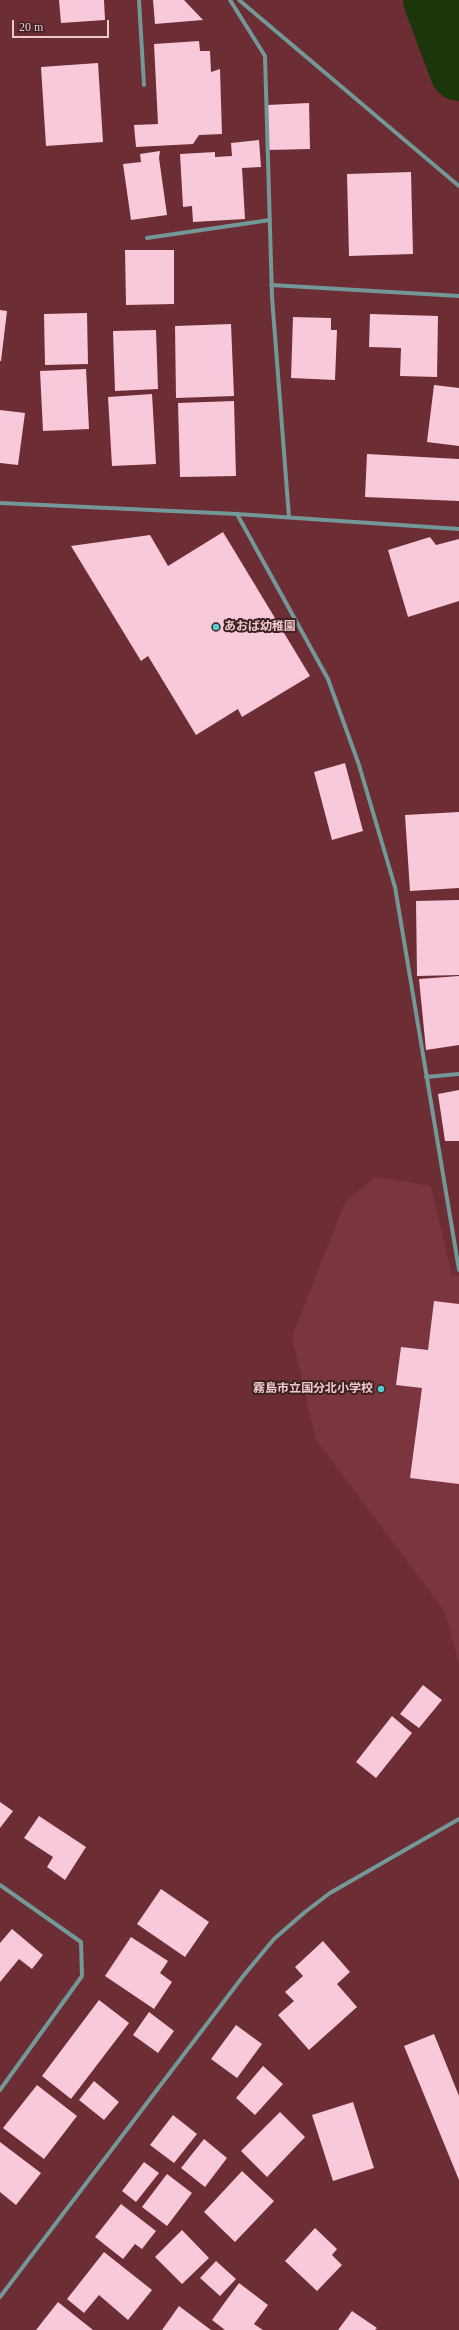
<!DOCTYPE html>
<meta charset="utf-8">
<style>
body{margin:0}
#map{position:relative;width:459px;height:2330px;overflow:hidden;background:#6c2d34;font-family:"Times New Roman",serif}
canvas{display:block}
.scale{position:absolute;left:12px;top:20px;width:97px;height:18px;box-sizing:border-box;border:2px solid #efc8c9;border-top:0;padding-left:5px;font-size:12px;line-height:14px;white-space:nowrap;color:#efc8c9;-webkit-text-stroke:3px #3e2123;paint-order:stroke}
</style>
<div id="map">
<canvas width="459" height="2330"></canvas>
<div class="scale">20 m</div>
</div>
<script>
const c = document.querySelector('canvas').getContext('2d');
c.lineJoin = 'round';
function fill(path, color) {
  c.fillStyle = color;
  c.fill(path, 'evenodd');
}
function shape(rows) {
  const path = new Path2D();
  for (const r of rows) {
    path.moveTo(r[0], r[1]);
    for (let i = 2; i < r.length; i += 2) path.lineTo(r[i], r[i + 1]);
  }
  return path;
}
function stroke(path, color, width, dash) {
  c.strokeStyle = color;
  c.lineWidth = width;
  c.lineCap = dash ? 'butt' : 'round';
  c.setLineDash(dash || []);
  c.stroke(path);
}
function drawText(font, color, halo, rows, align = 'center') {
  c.font = font + ' "Times New Roman","Noto Sans JP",serif';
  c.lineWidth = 4;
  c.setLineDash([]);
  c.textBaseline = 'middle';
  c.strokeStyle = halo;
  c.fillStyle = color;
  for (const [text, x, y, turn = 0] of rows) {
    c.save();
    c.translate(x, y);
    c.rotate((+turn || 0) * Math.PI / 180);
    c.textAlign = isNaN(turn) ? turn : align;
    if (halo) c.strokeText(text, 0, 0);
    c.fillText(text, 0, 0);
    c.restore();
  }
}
fill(shape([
 [375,1177,431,1186,452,1276,459,1276,459,1664,445,1612,316,1440,292,1337,344,1204]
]), '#7b353e');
stroke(shape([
 [432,0,459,72]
]), '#1c360b', 58);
fill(shape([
 [59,0,104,0,105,20,61,23],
 [153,0,184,0,203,20,155,24],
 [199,41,200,51,210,51,211,72,220,69,222,134,199,135,193,144,136,147,134,125,158,124,154,44],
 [98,63,103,142,46,146,41,67],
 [309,103,310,149,268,150,267,105],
 [259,140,261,167,242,168,245,219,193,222,192,206,183,207,180,154,215,152,215,157,232,156,231,143],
 [160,151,159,158,167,215,131,220,123,164,141,162,140,154],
 [411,172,413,254,349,256,347,174],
 [125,250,174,250,174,304,126,305],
 [0,310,7,311,1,361,0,361],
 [87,313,88,364,45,365,44,314],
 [370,314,438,316,437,377,400,376,401,348,369,347],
 [293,317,331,318,331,330,337,330,335,380,291,378],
 [231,324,234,396,176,398,175,326],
 [156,330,158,389,115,391,113,331],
 [86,369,89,429,43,431,40,371],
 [434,385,459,388,459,446,427,442],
 [152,394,156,464,112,466,108,397],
 [234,401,236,476,180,477,178,403],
 [0,410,25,413,18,465,0,463],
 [367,454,459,459,459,501,365,497],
 [223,532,310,676,242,717,238,709,196,735,148,656,141,661,71,546,150,535,168,566],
 [430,537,436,545,459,539,459,601,408,617,388,550],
 [345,763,363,831,332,840,314,772],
 [459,812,459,888,410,891,405,815],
 [459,900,459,975,417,976,416,901],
 [459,976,459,1045,426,1050,419,979],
 [459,1090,459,1141,445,1141,438,1094],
 [434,1301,459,1304,459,1484,410,1478,422,1388,396,1385,401,1347,428,1350],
 [423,1685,442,1700,419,1728,400,1714],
 [392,1716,412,1733,376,1778,356,1762],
 [0,1802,13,1811,0,1828],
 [39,1816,86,1847,65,1880,47,1867,53,1857,24,1838],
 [161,1889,209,1922,185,1957,137,1924],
 [12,1929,43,1955,32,1969,19,1959,0,1982,0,1943],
 [131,1937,168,1961,160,1973,172,1982,154,2009,105,1976],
 [323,1941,350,1972,337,1984,357,2007,309,2050,278,2015,294,2001,285,1992,303,1976,295,1967],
 [99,2000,129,2023,71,2099,42,2076],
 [149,2012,174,2031,158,2053,133,2035],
 [236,2025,262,2044,237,2078,211,2059],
 [434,2034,459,2096,459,2180,404,2046],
 [263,2066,283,2084,255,2115,236,2098],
 [94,2081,119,2102,104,2120,79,2100],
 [37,2085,77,2116,44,2159,3,2128],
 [353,2102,374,2168,333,2181,312,2115],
 [280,2112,305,2137,267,2177,241,2151],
 [173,2115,197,2134,174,2163,150,2145],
 [204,2139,227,2158,205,2187,181,2168],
 [0,2142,41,2173,16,2205,0,2192],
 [144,2162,159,2173,136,2202,122,2191],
 [242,2171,274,2201,235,2242,204,2212],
 [167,2174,192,2193,167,2226,142,2207],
 [121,2204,156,2231,142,2249,135,2244,123,2259,95,2237],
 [315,2228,337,2249,332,2255,342,2265,317,2291,285,2261],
 [182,2230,209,2258,182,2284,155,2257],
 [104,2252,152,2290,128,2320,99,2295,84,2313,67,2299],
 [216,2261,236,2279,220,2296,200,2278],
 [239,2283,268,2305,254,2324,263,2330,225,2330,212,2320],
 [58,2302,93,2330,36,2330],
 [179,2306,211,2330,162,2330],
 [352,2311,377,2328,375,2330,338,2330]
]), '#f8c9da');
stroke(shape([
 [139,0,144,85],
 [230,0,265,56,272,297,289,517],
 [239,0,459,186],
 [147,238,270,220],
 [271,285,459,296],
 [0,503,237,514,459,529],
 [237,514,328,679,359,765,395,887,459,1270],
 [426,1077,459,1074],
 [0,1885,81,1942,82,1976,0,2090],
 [0,2297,244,1975,274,1939,305,1912,330,1893,459,1819]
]), '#739898', 4);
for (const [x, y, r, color] of [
 [216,627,4,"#52cdce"],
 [381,1389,4,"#52cdce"]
]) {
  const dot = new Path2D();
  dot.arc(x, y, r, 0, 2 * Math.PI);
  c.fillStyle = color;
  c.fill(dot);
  stroke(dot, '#3e2123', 1.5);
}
drawText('bold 12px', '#efc8c9', '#3e2123', [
 ["あおば幼稚園",224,627],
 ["霧島市立国分北小学校",373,1389,"right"]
], 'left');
</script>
